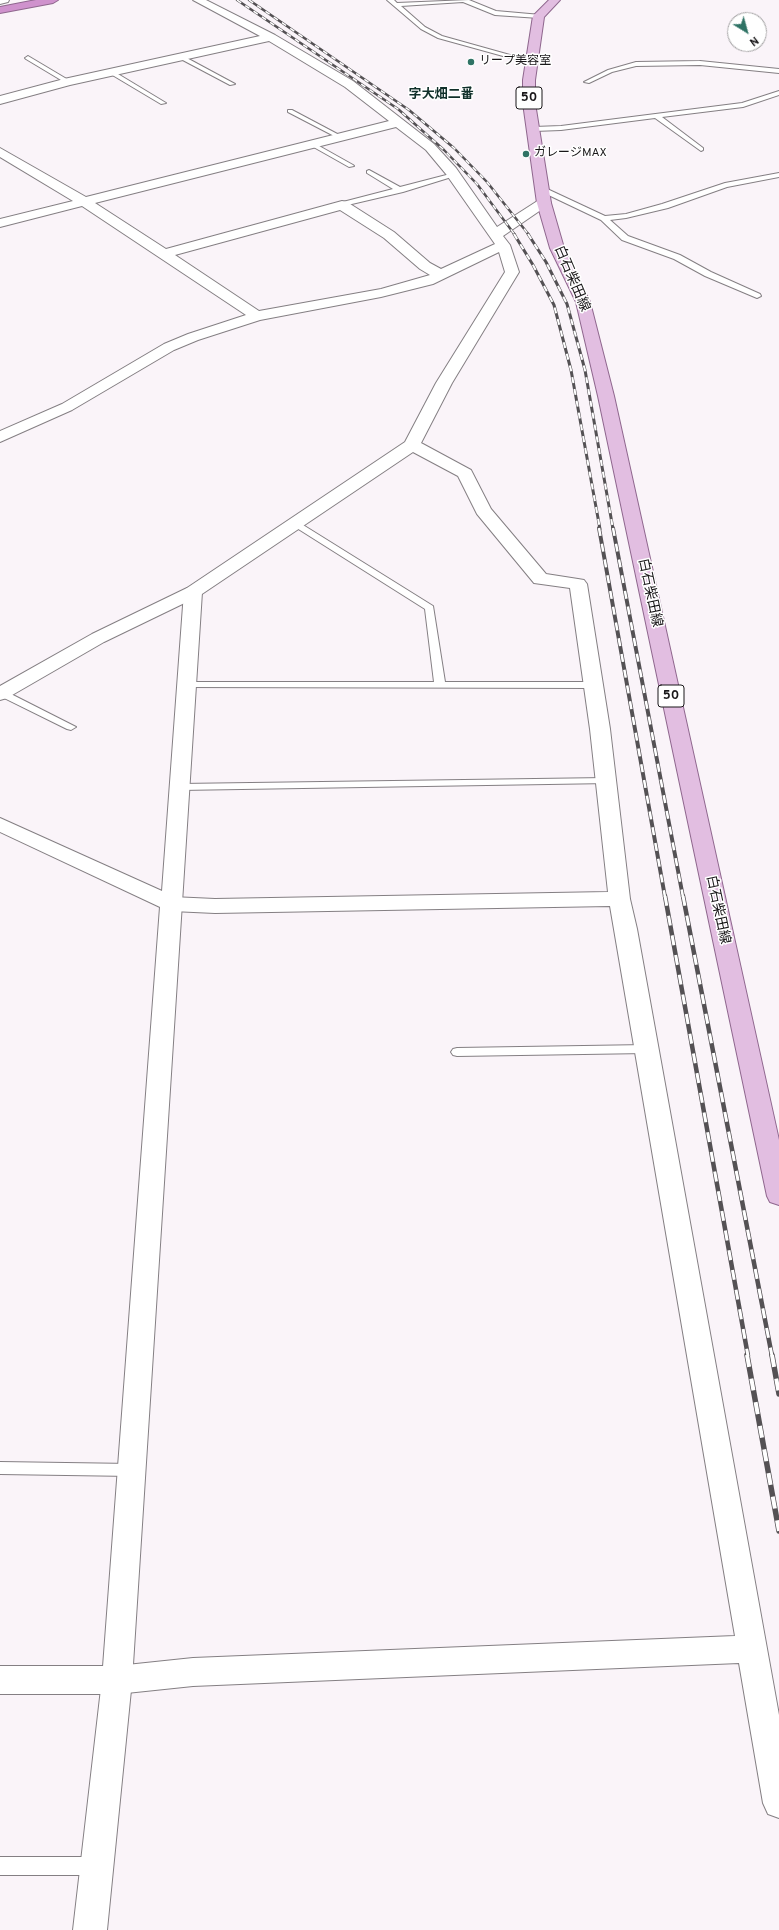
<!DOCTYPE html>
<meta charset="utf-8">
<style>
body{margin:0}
#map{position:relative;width:779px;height:1930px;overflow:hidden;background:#faf4f9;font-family:Overpass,sans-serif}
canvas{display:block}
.north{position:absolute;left:727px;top:12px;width:40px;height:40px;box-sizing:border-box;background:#fff;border:1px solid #a3a2a3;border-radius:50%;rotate:143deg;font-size:11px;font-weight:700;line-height:16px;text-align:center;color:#191719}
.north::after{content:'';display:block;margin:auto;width:14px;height:18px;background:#2f7365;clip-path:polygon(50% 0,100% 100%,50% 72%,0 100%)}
</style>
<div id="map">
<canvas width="779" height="1930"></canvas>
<div class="north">N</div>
</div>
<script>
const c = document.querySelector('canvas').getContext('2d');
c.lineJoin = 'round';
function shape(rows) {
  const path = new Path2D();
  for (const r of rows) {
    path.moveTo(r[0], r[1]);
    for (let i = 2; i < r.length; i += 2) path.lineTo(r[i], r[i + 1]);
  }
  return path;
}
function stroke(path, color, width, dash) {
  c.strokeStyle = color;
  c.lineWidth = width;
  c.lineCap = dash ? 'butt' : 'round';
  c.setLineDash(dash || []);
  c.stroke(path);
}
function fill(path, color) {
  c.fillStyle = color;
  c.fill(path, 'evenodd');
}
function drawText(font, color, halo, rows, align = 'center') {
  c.font = font + ' Overpass,"Noto Sans JP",sans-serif';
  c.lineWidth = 3;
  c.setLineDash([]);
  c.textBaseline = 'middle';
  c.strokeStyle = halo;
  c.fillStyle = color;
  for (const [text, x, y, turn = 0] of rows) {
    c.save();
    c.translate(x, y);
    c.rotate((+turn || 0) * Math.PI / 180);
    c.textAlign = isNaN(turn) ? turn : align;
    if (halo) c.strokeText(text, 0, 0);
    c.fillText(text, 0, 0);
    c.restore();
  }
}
const lane = shape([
 [387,0,394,0,397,3,469,0,496,11,541,15,541,17,539,18,495,15,463,2,401,6,425,27,442,36,535,62,532,64,438,38,421,29,387,0],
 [28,56,70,81,71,82,66,83,26,59,25,58,28,56],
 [179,56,183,56,235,84,230,85,179,58,179,56],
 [700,61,779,69,779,73,700,65,636,66,612,72,589,83,584,82,608,70,636,62,700,61],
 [109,71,113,71,166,103,161,104,109,73,109,71],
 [779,91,779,95,743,107,662,117,703,148,703,150,701,151,655,118,561,130,534,131,531,129,534,127,561,126,742,103,779,91],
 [288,110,292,110,343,137,338,138,288,112,288,110],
 [312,142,353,165,354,166,349,167,310,145,309,144,312,142],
 [369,170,400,187,454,173,458,175,403,192,339,207,339,203,393,189,367,173,367,171,369,170],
 [779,173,779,177,727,187,668,208,626,218,610,220,628,236,680,255,711,272,760,294,761,296,757,298,705,276,674,259,622,240,601,220,538,190,545,188,605,216,626,214,662,204,725,183,779,173],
 [295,520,433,606,445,682,592,682,597,685,592,688,183,687,182,685,183,683,187,682,434,682,425,609,292,525,292,521,295,520],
 [0,690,5,691,76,727,71,730,67,729,0,696,0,690],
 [606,778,611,781,610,783,180,790,175,787,180,784,606,778],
 [647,1045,651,1046,653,1049,651,1052,647,1053,457,1056,453,1055,451,1052,453,1049,457,1048,647,1045],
 [0,1462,132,1464,137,1466,140,1470,137,1474,132,1476,0,1474,0,1462],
 [0,1857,95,1857,101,1860,104,1866,101,1872,95,1875,0,1875,0,1857]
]);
const street = shape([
 [0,0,9,0,8,2,0,4,0,0],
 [193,0,206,0,275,35,353,81,434,144,456,168,497,227,539,200,544,199,549,200,551,203,503,236,510,245,519,272,452,383,421,443,471,470,491,509,546,574,578,579,584,580,587,584,610,729,630,899,637,929,779,1715,779,1818,768,1814,763,1803,739,1663,193,1686,117,1694,0,1694,0,1666,117,1666,193,1658,735,1636,610,906,215,913,172,911,164,909,161,904,164,899,172,897,215,899,608,892,590,729,570,588,534,583,477,514,458,476,413,452,199,596,104,642,7,698,0,700,0,686,92,634,187,588,405,442,436,383,505,272,499,252,433,284,381,297,260,320,198,340,174,350,72,410,0,442,0,431,62,404,164,344,188,334,246,315,82,206,0,227,0,219,73,201,0,157,0,148,86,197,389,121,345,87,269,41,70,85,0,104,0,96,64,79,260,36,193,0],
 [396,127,426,150,446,174,495,244,441,269,430,263,394,232,347,202,342,201,166,249,95,203,396,127],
 [340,210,384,238,420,269,430,275,381,289,259,311,175,255,340,210]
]);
const secondary = shape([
 [193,587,199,588,202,592,132,1680,107,1930,73,1930,102,1680,160,907,0,832,0,818,162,891,184,592,187,588,193,587]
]);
const primary = shape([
 [549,0,560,0,544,17,535,80,535,103,551,203,564,248,590,302,614,396,779,1140,779,1205,770,1202,767,1196,598,396,576,302,550,248,537,203,523,103,523,80,533,16,549,0]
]);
const highway = shape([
 [36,0,58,0,53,3,0,13,0,7,36,0]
]);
stroke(lane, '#847f83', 2);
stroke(street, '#847f83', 2);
stroke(secondary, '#847f83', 2);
stroke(primary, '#8f678e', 2);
stroke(highway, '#8f678e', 2);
fill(lane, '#fff');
fill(street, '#fff');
fill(secondary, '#fff');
fill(primary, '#e2bee1');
fill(highway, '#cf92cd');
const railFar4 = shape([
 [237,0,398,109,444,150,477,184,515,235],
 [249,0,409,110,454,148,487,182,529,235]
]);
const railFar3 = shape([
 [514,234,533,265,554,305,571,370,600,529],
 [528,234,546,262,567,304,585,370,613,529]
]);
const railFar2 = shape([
 [599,528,665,897],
 [613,528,683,897]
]);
const railFar1 = shape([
 [665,896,748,1356],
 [683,896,772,1356]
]);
const rail = shape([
 [747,1355,779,1531],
 [772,1355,779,1394]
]);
stroke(railFar4, '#545154', 2.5);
stroke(railFar3, '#545154', 3);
stroke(railFar2, '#545154', 4);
stroke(railFar1, '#545154', 4.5);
stroke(rail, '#545154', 5.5);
stroke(railFar4, '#fff', 1.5, [5]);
stroke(railFar3, '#fff', 2, [6]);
stroke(railFar2, '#fff', 2.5, [8]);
stroke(railFar1, '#fff', 3, [10]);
stroke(rail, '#fff', 4, [12]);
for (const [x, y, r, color] of [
 [471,62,4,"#2f7365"],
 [526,154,4,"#2f7365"]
]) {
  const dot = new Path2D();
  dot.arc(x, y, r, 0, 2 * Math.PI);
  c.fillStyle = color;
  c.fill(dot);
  stroke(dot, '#fff', 1.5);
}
drawText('12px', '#191719', '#fff', [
 ["リープ美容室",479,62],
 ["ガレージMAX",534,154]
], 'left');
drawText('bold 13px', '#10302a', '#fff', [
 ["字大畑二番",441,95]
]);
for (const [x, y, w] of [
 [529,98,26],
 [671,696,26]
]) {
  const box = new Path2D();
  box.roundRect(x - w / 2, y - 11, w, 22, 3);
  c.fillStyle = '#fff';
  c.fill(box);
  stroke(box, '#191719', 1);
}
drawText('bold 13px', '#191719', null, [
 ["50",529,98],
 ["50",671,696]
]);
drawText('14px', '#191719', '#fff', [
 ["白石柴田線",571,279,67],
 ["白石柴田線",649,593,78],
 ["白石柴田線",717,910,78]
]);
</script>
